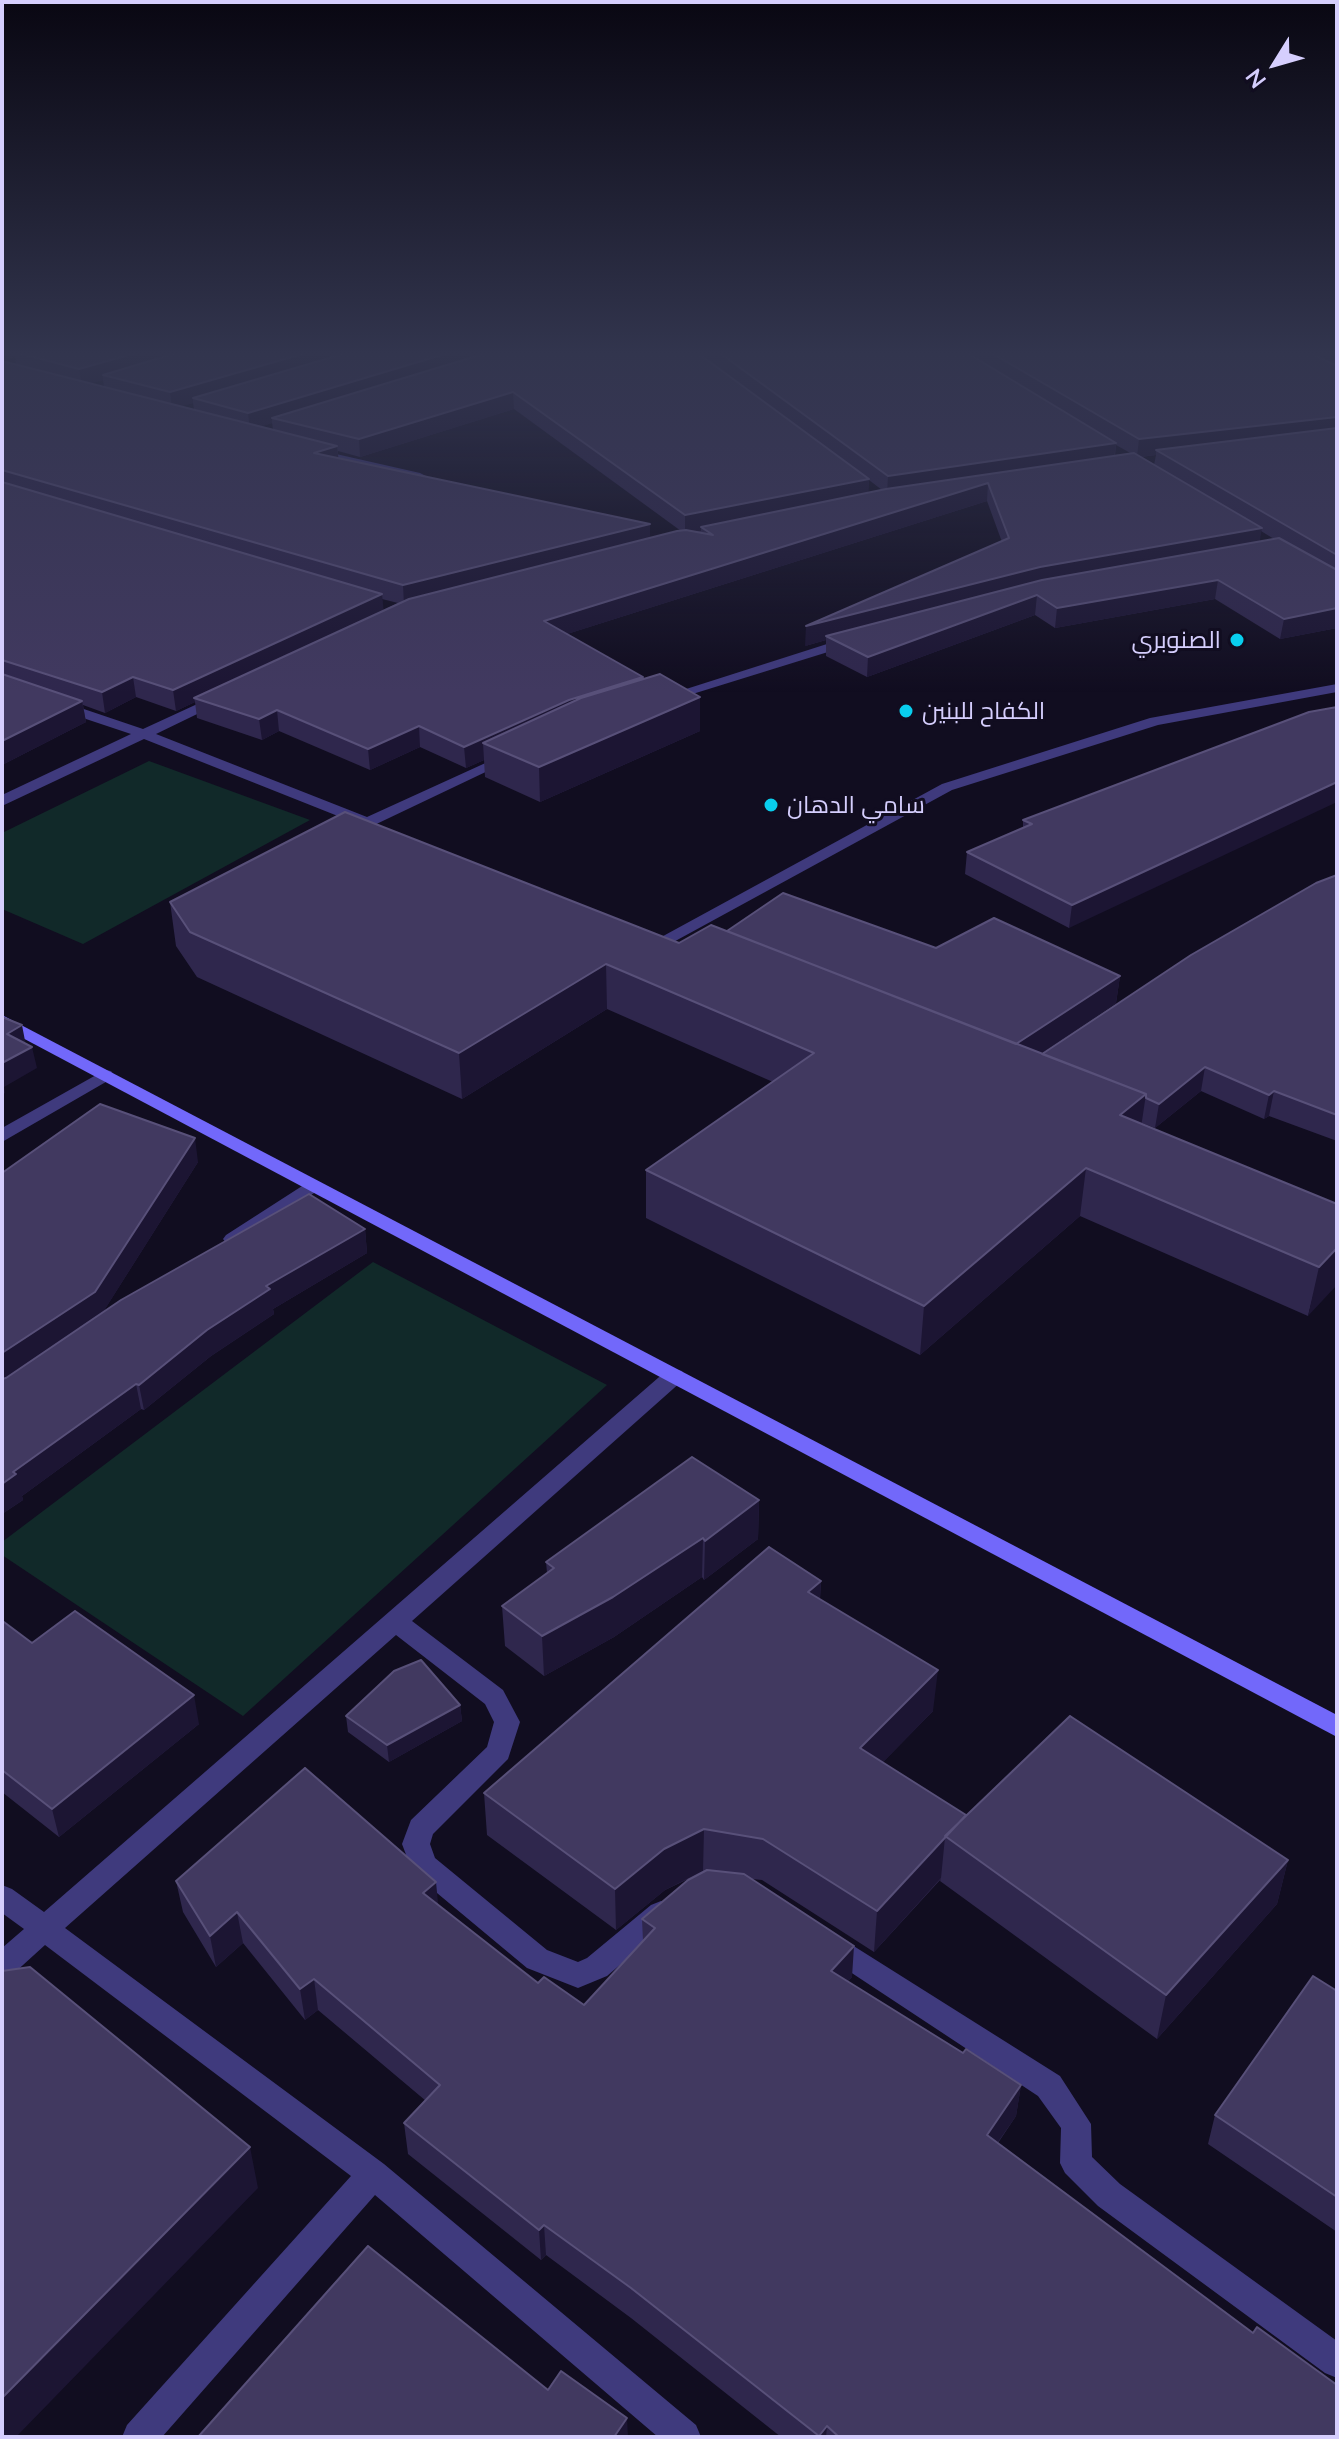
<!DOCTYPE html>
<meta charset="utf-8">
<style>
body{margin:0}
#map{position:relative;width:1339px;height:2439px;overflow:hidden;background:#110d20;font-family:Lato,sans-serif}
canvas{display:block}
.frame{position:absolute;inset:0;border:4px solid #d5cefd;pointer-events:none}
.north{position:absolute;left:1235px;top:24px;width:80px;height:80px;-webkit-text-stroke:6px #110d20;paint-order:stroke;rotate:233deg;font-size:22px;font-weight:700;line-height:32px;text-align:center;color:#d5cefd}
.north::after{content:'';display:block;margin:auto;width:28px;height:36px;background:#d5cefd;clip-path:polygon(50% 0,100% 100%,50% 72%,0 100%)}
</style>
<div id="map">
<canvas width="1339" height="2439"></canvas>
<div class="frame"></div>
<div class="north">N</div>
</div>
<script>
const c = document.querySelector('canvas').getContext('2d');
c.lineJoin = 'round';
function fill(path, color) {
  c.fillStyle = color;
  c.fill(path, 'evenodd');
}
function shape(rows) {
  const path = new Path2D();
  for (const r of rows) {
    path.moveTo(r[0], r[1]);
    for (let i = 2; i < r.length; i += 2) path.lineTo(r[i], r[i + 1]);
  }
  return path;
}
function stroke(path, color, width, dash) {
  c.strokeStyle = color;
  c.lineWidth = width;
  c.lineCap = dash ? 'butt' : 'round';
  c.setLineDash(dash || []);
  c.stroke(path);
}
function drawText(font, color, halo, rows, align = 'center') {
  c.font = font + ' Lato,Cairo,sans-serif';
  c.lineWidth = 6;
  c.setLineDash([]);
  c.textBaseline = 'middle';
  c.strokeStyle = halo;
  c.fillStyle = color;
  for (const [text, x, y, turn = 0] of rows) {
    c.save();
    c.translate(x, y);
    c.rotate((+turn || 0) * Math.PI / 180);
    c.textAlign = isNaN(turn) ? turn : align;
    if (halo) c.strokeText(text, 0, 0);
    c.fillText(text, 0, 0);
    c.restore();
  }
}
fill(shape([
 [149,761,310,820,83,944,2,909,2,833],
 [373,1262,607,1385,243,1716,2,1555,2,1542]
]), '#112929');
fill(shape([
 [314,449,420,473,426,476,420,479,310,454,309,452,314,449],
 [852,636,859,640,857,643,670,701,658,698,852,636],
 [1337,684,1337,692,1158,725,952,790,668,945,656,945,654,941,942,784,1150,718,1337,684],
 [219,694,226,698,224,701,156,734,367,817,503,755,513,755,515,758,368,828,144,739,2,806,2,795,131,734,56,709,56,703,66,703,143,729,219,694],
 [105,1070,111,1071,114,1075,111,1079,2,1142,2,1128,105,1070],
 [313,1179,323,1185,320,1189,240,1243,226,1243,223,1239,226,1235,313,1179],
 [674,1369,682,1371,685,1376,682,1381,412,1621,503,1690,520,1722,508,1759,433,1834,430,1844,435,1858,547,1950,578,1962,587,1958,651,1905,661,1901,671,1905,675,1913,671,1921,607,1976,578,1988,527,1968,413,1873,402,1844,411,1820,487,1747,494,1722,485,1704,396,1635,65,1928,384,2164,696,2425,701,2437,658,2437,375,2195,162,2437,122,2437,127,2425,351,2176,45,1945,12,1975,2,1978,2,1948,24,1929,2,1913,2,1885,12,1889,44,1912,666,1371,674,1369],
 [833,1933,1060,2076,1091,2124,1092,2157,1120,2184,1337,2341,1337,2378,1325,2373,1098,2206,1065,2173,1060,2163,1061,2128,1038,2096,823,1954,819,1945,823,1936,833,1933]
]), '#3f3a7d');
fill(shape([
 [2,1015,1337,1715,1337,1737,2,1027,2,1015]
]), '#7268fa');
fill(shape([
 [2,351,1337,351,1337,628,1280,639,1215,599,1055,628,1035,615,867,677,826,656,826,640,805,646,1002,542,987,501,567,634,643,677,643,680,700,697,700,731,540,802,485,777,484,760,466,768,420,747,370,770,279,731,262,740,197,718,195,702,176,711,136,697,105,713,83,705,86,722,2,765],
 [15,357,16,364,2,361],
 [103,380,104,387,91,383],
 [193,403,194,409,181,406],
 [514,409,681,531,650,538,650,524,338,458,338,451,360,457],
 [272,423,273,429,261,426],
 [1116,445,1125,450,1130,453,1115,455],
 [1156,455,1154,465,1140,457],
 [869,480,882,490,868,493],
 [1261,531,1274,539,1259,542],
 [382,599,398,603,383,610],
 [1337,707,1069,928,965,874,967,852,1023,828,1023,820],
 [1337,875,1337,1141,1269,1116,1264,1119,1201,1091,1155,1128,1142,1123,1142,1124,1337,1204,1308,1316,1080,1216,920,1355,646,1218,646,1170,773,1082,607,1009,462,1099,197,977,176,946,170,902,679,943,727,931,936,948,1120,976,1116,1003,1041,1053,1042,1054],
 [198,1162,103,1312,365,1229,367,1253,273,1309,274,1314,211,1356,144,1410,141,1409,22,1496,23,1500,2,1514,2,1173],
 [759,1500,758,1539,704,1580,702,1577,614,1637,544,1676,505,1646,502,1606,547,1573,546,1562],
 [821,1581,820,1599,933,1711,883,1762,966,1817,1288,1860,1277,1904,1157,2039,940,1881,941,1879,874,1952,762,1880,752,1879,852,1977,847,1982,963,2053,1021,2085,1016,2116,998,2143,1337,2437,781,2437,631,2318,546,2255,541,2260,408,2154,404,2123,426,2101,318,2010,305,2020,243,1943,216,1967,183,1912,176,1881,439,1906,538,1983,584,2005,643,1941,642,1919,705,1871,665,1890,616,1930,487,1835,484,1793],
 [2,1624,32,1643,199,1724,59,1837,2,1792],
 [460,1705,462,1721,389,1762,348,1732,346,1716],
 [1337,1991,1337,2232,1208,2144,1215,2115]
]), '#2f274d');
fill(shape([
 [2,351,35,351,14,352,15,357,2,361],
 [143,351,201,351,103,375,103,380,82,386,79,369],
 [313,351,371,351,193,398,193,403,172,409,170,392],
 [455,351,510,351,272,418,272,423,250,430,248,413],
 [513,392,514,409,360,457,359,439],
 [1337,417,1337,434,1156,450,1156,455,1137,457,1139,439],
 [1116,443,1114,460,887,494,888,476],
 [337,446,339,463,314,453],
 [869,479,868,497,701,527,701,531,685,534,685,515],
 [988,483,987,501,545,641,544,621],
 [650,524,650,543,404,605,403,585],
 [1262,528,1259,546,826,636,826,640,805,646,806,626,1040,567],
 [1218,580,1215,599,1055,628,1057,608],
 [382,594,384,614,194,698,195,702,176,711,173,690],
 [1037,595,1035,615,867,677,868,657],
 [1337,608,1337,628,1280,639,1284,619],
 [133,677,136,697,105,713,102,692],
 [643,677,643,697,483,743,484,760,466,768,464,747,569,700],
 [700,697,700,731,540,802,539,767],
 [82,701,86,722,2,765,2,741],
 [277,710,279,731,262,740,259,719],
 [419,726,420,747,370,770,368,749],
 [1337,782,1337,802,1069,928,1072,905],
 [606,964,607,1009,462,1099,459,1053],
 [1120,976,1116,1003,1013,1072,1016,1044],
 [22,1025,26,1046,7,1034],
 [32,1047,37,1068,4,1087,5,1093,2,1095,2,1063],
 [1205,1067,1201,1091,1155,1128,1159,1104],
 [1274,1091,1269,1116,1264,1119,1269,1095],
 [1146,1094,1139,1141,1120,1115],
 [195,1138,198,1162,100,1317,2,1382,2,1353],
 [1086,1168,1080,1216,920,1355,924,1306],
 [365,1229,367,1253,273,1309,274,1314,211,1356,144,1410,139,1385,207,1330,266,1286],
 [1337,1248,1337,1285,1308,1316,1319,1267],
 [136,1384,141,1409,22,1496,23,1500,2,1514,2,1484,13,1472],
 [759,1500,758,1539,704,1580,705,1541],
 [703,1538,702,1577,614,1637,544,1676,542,1636],
 [821,1581,818,1622,808,1592],
 [938,1670,933,1711,857,1789,860,1748],
 [194,1695,199,1724,59,1837,52,1809],
 [460,1705,462,1721,389,1762,387,1745],
 [704,1829,703,1871,665,1890,616,1930,615,1889,664,1849],
 [945,1837,941,1878,874,1952,877,1911],
 [1288,1860,1277,1904,1157,2039,1166,1995],
 [436,1882,439,1913,423,1893],
 [237,1912,243,1943,216,1967,210,1936],
 [854,1946,852,1977,828,2002,831,1971],
 [314,1979,318,2010,305,2020,300,1989],
 [1021,2085,1016,2116,982,2165,987,2135],
 [250,2147,258,2188,16,2437,2,2437,2,2398],
 [544,2225,546,2255,541,2260,539,2230],
 [627,2418,628,2437,614,2437],
 [827,2426,826,2437,819,2437,819,2436]
]), '#1c1533');
const building = shape([
 [17,351,143,351,79,369,14,352,17,351],
 [183,351,313,351,170,392,103,375,183,351],
 [353,351,455,351,248,413,193,398,353,351],
 [493,351,695,351,869,479,685,515,513,392,359,439,272,418,493,351],
 [717,351,964,351,1116,443,888,476,717,351],
 [988,351,1306,351,1337,366,1337,417,1139,439,988,351],
 [2,361,337,446,314,453,650,524,403,585,2,470,2,361],
 [1337,428,1337,555,1156,450,1337,428],
 [1134,453,1262,528,1040,567,806,626,1009,538,988,483,544,621,643,677,569,700,464,747,419,726,368,749,277,710,259,719,194,698,409,599,677,531,686,530,713,535,701,527,886,489,1134,453],
 [2,482,382,594,173,690,133,677,102,692,2,660,2,482],
 [1279,538,1337,570,1337,608,1284,619,1218,580,1057,608,1037,595,868,657,826,636,1042,580,1279,538],
 [2,674,82,701,2,741,2,674],
 [660,674,700,697,539,767,483,743,581,698,660,674],
 [1337,707,1337,782,1072,905,967,852,1032,824,1023,820,1309,712,1337,707],
 [345,812,679,943,711,925,1146,1094,1120,1115,1337,1204,1337,1248,1319,1267,1086,1168,924,1306,646,1170,814,1053,606,964,459,1053,190,932,170,902,345,812],
 [1337,875,1337,1115,1274,1091,1269,1095,1205,1067,1159,1104,1146,1098,1146,1094,1042,1054,1191,955,1316,883,1337,875],
 [783,893,936,948,994,918,1120,976,1016,1044,727,931,783,893],
 [2,1017,22,1025,7,1034,32,1047,2,1063,2,1017],
 [100,1104,195,1138,95,1292,2,1353,2,1173,100,1104],
 [309,1194,365,1229,266,1286,270,1289,207,1330,139,1385,136,1384,13,1472,16,1474,2,1484,2,1379,6,1378,121,1300,309,1194],
 [692,1457,759,1500,705,1541,703,1538,613,1597,542,1636,502,1606,554,1568,546,1562,692,1457],
 [769,1547,821,1581,808,1592,938,1670,860,1748,966,1815,877,1911,763,1839,704,1829,664,1849,615,1889,484,1793,769,1547],
 [75,1611,194,1695,52,1809,2,1770,2,1624,4,1622,32,1643,75,1611],
 [421,1660,460,1705,387,1745,346,1716,394,1671,421,1660],
 [1070,1716,1288,1860,1166,1995,945,1836,1070,1716],
 [305,1768,436,1882,423,1893,538,1983,544,1977,584,2005,655,1928,642,1919,688,1880,707,1870,744,1874,854,1946,831,1971,963,2053,966,2049,1021,2085,987,2135,1253,2333,1257,2327,1337,2385,1337,2437,839,2437,827,2426,819,2436,631,2288,544,2225,539,2230,404,2123,440,2085,314,1979,300,1989,237,1912,210,1936,176,1881,305,1768],
 [30,1967,250,2147,2,2398,2,1971,30,1967],
 [1313,1976,1337,1991,1337,2197,1215,2115,1313,1976],
 [368,2246,548,2390,561,2371,627,2418,614,2437,198,2437,368,2246]
]);
fill(building, '#413960');
stroke(building, '#585079', 2);
const sky = c.createLinearGradient(0, 0, 0, 693);
sky.addColorStop(0, '#090712');
sky.addColorStop(0.51, '#32354e');
sky.addColorStop(1, '#32354e00');
c.fillStyle = sky;
c.fillRect(0, 0, 1339, 693);
for (const [x, y, r, color] of [
 [1237,640,8,"#09ceee"],
 [906,711,8,"#09ceee"],
 [771,805,8,"#09ceee"]
]) {
  const dot = new Path2D();
  dot.arc(x, y, r, 0, 2 * Math.PI);
  c.fillStyle = color;
  c.fill(dot);
  stroke(dot, '#110d20', 3);
}
drawText('24px', '#d5cefd', '#110d20', [
 ["الصنوبري",1221,640,"right"],
 ["الكفاح للبنين",922,711],
 ["سامي الدهان",787,805]
], 'left');
</script>
